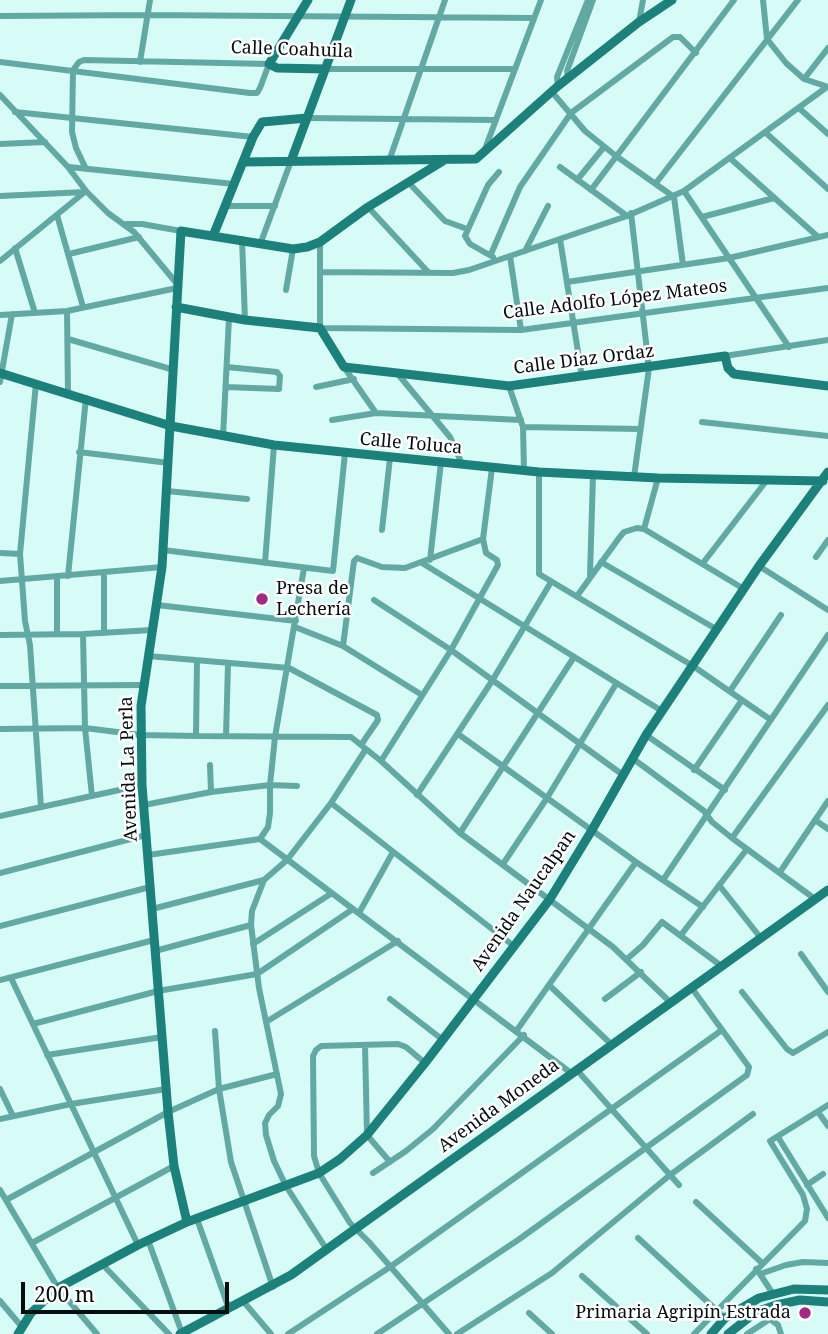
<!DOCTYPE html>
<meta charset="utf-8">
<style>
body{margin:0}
#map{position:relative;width:828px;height:1334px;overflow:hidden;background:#d7fcf8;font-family:"Noto Serif",serif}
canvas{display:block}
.scale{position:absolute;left:21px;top:1282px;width:208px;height:32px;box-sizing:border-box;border:4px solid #030e0d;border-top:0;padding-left:9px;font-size:21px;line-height:24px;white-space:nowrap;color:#030e0d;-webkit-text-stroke:5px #fff;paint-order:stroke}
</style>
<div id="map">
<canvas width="828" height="1334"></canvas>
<div class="scale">200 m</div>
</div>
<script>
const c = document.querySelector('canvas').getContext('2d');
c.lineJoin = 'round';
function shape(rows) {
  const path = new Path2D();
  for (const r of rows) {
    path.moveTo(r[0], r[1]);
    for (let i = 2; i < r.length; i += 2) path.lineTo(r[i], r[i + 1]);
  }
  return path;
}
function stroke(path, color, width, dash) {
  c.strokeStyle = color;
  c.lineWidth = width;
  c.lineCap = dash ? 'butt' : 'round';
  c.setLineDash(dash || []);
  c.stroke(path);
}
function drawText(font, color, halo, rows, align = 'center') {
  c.font = font + ' "Noto Serif",serif';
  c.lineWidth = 5;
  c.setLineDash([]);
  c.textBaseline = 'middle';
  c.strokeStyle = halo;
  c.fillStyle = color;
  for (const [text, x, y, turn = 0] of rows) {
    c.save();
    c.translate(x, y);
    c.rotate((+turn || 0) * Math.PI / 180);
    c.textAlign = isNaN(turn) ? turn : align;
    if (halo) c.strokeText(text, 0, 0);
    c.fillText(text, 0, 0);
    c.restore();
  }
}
stroke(shape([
 [763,0,767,39,786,63,804,79,828,87],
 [0,16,147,15,534,18],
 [639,22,643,0],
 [0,62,250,93,257,93,260,88,269,64,84,60,79,62,73,70],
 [140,62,150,0],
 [325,69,515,69],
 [73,70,72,132,76,148,86,169],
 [568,79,567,71,593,0],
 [804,79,828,48],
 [558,86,557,77,588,0],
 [552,92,585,131,616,156,674,197,683,265],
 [0,95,68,167,86,191,108,213,134,232,178,285],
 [800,109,828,134],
 [15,112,253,137],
 [307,118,496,120],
 [766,133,828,189],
 [0,144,45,142],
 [485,149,541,0],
 [731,159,817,236],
 [389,161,445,0],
 [69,167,234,184],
 [560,167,627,216],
 [577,180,604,147],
 [408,182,445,221,467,229],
 [656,183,798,0],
 [591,190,734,0],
 [684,191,789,347],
 [0,196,85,192],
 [225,206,275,206],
 [368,207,429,273],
 [631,213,649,368,634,477],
 [57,215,83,307],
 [702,217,774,198],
 [126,224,142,224,181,231],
 [242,239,245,320],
 [560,239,582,377],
 [261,242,291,161],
 [320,242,320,328,521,330,828,288],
 [15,248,35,313],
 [525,251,548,206],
 [69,254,139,237],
 [491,254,520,187,571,113,673,37,680,37,696,53],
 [510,256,521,330],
 [493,257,470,244,465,236,488,185,499,172],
 [0,261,86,191],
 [320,272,453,273,469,270,627,216,684,191,827,87],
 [567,282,729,258,828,235],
 [286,290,293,249],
 [67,311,68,393],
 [0,315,67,311,177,288],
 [68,339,174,370],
 [725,356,828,340],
 [344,367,376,413],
 [397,373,450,437,462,464],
 [0,382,12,314],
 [36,383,20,554,25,621,30,645,41,807],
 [509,386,523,427,524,471],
 [226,387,279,389,280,376,277,372,227,367],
 [316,387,354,379],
 [332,420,376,413,521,420],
 [702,422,828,436],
 [523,427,640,429],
 [223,437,229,318],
 [79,452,169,463],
 [539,472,539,574,693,666,771,720],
 [167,491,247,499],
 [644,529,658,478],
 [382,530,390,458],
 [163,550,333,571,345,453],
 [0,553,20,554],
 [816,557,828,540],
 [430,560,441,462],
 [601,562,716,629],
 [265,563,274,445],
 [422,563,662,711],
 [703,563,767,480],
 [759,566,828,610],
 [590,575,593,475],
 [68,576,86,398],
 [57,578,57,634],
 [0,581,162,567],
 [577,596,619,538,624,532,637,528,644,529,744,589],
 [374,600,451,650,623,775],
 [157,605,296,621],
 [295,627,343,646,422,695],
 [104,633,104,572],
 [83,634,85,728,92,796],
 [0,635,83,634,152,630],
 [343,646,354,561,357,558,382,567,405,568,483,539],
 [148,656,289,668,377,715,378,720,361,745],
 [0,686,142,685],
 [730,691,781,615],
 [0,729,85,728,141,735,196,736,351,737,381,761,460,833,613,947,670,1002],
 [458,734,636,862,703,907],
 [646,735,725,790],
 [196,736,197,661],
 [226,736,228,664],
 [632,758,704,811,712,822,732,838,815,899],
 [381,761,451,650,498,565,497,560,486,553,483,539,492,468],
 [210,765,211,792],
 [694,770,742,700],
 [417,795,492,681,551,582],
 [331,803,515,947],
 [144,805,211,792,270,785,297,786],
 [0,816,142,785],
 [815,820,828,829],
 [460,833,574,657],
 [732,838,828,705],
 [260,839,571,1073],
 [260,839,268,827,270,813,270,785,275,737,304,568],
 [148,855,260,839],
 [503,864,547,798,616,684],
 [780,872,828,801],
 [0,873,146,835],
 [264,880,252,911,251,925,259,988,281,1094,278,1106,269,1115,265,1123,266,1135,274,1161,286,1186,327,1250],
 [663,880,828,635],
 [719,885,760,937],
 [152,909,264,880,287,860,331,803,366,749],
 [359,913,393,852],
 [0,926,150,887],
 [681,935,747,849],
 [253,944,332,893],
 [155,951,251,925],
 [801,954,828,992],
 [627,959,643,945,662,922,720,965],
 [11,978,138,1245],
 [0,980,154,940],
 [549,985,611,1044],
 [742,992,787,1049,793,1053,828,1032],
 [390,999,443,1040],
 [605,999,641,972],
 [266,1022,398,941],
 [33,1024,158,991,257,974,353,909],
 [517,1030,636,862],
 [215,1031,219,1089,231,1162,273,1287],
 [365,1045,367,1135,390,1162],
 [47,1055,162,1037],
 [425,1063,406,1047,398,1044,321,1046,316,1050,313,1056,314,1156,319,1173,350,1223,369,1242,449,1334],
 [576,1069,679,1185],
 [0,1089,13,1116],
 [818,1112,828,1126],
 [0,1119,71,1104,166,1089],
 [778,1137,828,1218],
 [373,1173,406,1151,433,1129,524,1035],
 [807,1185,823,1174],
 [0,1190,58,1288,97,1334],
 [6,1200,168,1112,219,1089,277,1074],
 [696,1202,762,1263],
 [197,1219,229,1309],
 [638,1238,725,1318],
 [148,1240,182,1333],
 [32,1243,174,1166],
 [102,1264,169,1334],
 [756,1269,760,1274,786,1265,803,1262,828,1263],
 [760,1274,773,1294],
 [582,1276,647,1334],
 [0,1301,22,1327],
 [243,1301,271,1334],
 [529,1313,552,1334],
 [288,1334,390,1267,722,1030],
 [377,1334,518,1240,747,1075,749,1067,691,987],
 [457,1334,552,1273,670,1175,753,1114],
 [694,1334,805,1221,807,1209,803,1195,770,1141,828,1105],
 [747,1334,770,1319,778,1325,781,1334]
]), '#62a9a4', 6);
stroke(shape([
 [308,0,269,64,277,68,325,69],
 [291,161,351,0],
 [243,162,476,159,558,86,639,22,672,0],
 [213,236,253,137,262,122,307,118],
 [176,307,245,320,320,328,344,367,397,373,509,386,725,356,728,368,734,374,828,386],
 [0,373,171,426,274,445,539,472,658,478,823,481],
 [187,1222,174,1166,168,1112,142,785,141,706,162,567,181,231,293,249,307,247,320,242,368,207,443,161],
 [18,1334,31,1313,58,1288,138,1245,187,1222,319,1173,340,1159,367,1135,425,1063,550,899,592,830,646,735,759,566,828,472],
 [180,1334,291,1275,828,890],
 [711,1334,725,1318,759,1298,794,1289,828,1290],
 [728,1334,756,1312,776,1305,800,1300,828,1302]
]), '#1c807b', 9);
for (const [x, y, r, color] of [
 [262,599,7,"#a12b84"],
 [805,1313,7,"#a12b84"]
]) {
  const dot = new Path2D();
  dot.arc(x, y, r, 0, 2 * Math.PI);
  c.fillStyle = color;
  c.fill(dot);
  stroke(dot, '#fff', 2.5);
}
drawText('18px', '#030e0d', '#fff', [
 ["Calle Coahuila",292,50,2],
 ["Calle Adolfo López Mateos",615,300,-7],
 ["Calle Díaz Ordaz",584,360,-7],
 ["Calle Toluca",411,444,5],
 ["Avenida La Perla",129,769,-92],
 ["Avenida Naucalpan",524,901,-55],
 ["Avenida Moneda",499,1106,-36]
]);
drawText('18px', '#030e0d', '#fff', [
 ["Presa de",276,589],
 ["Lechería",276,610],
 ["Primaria Agripín Estrada",791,1313,"right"]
], 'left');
</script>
